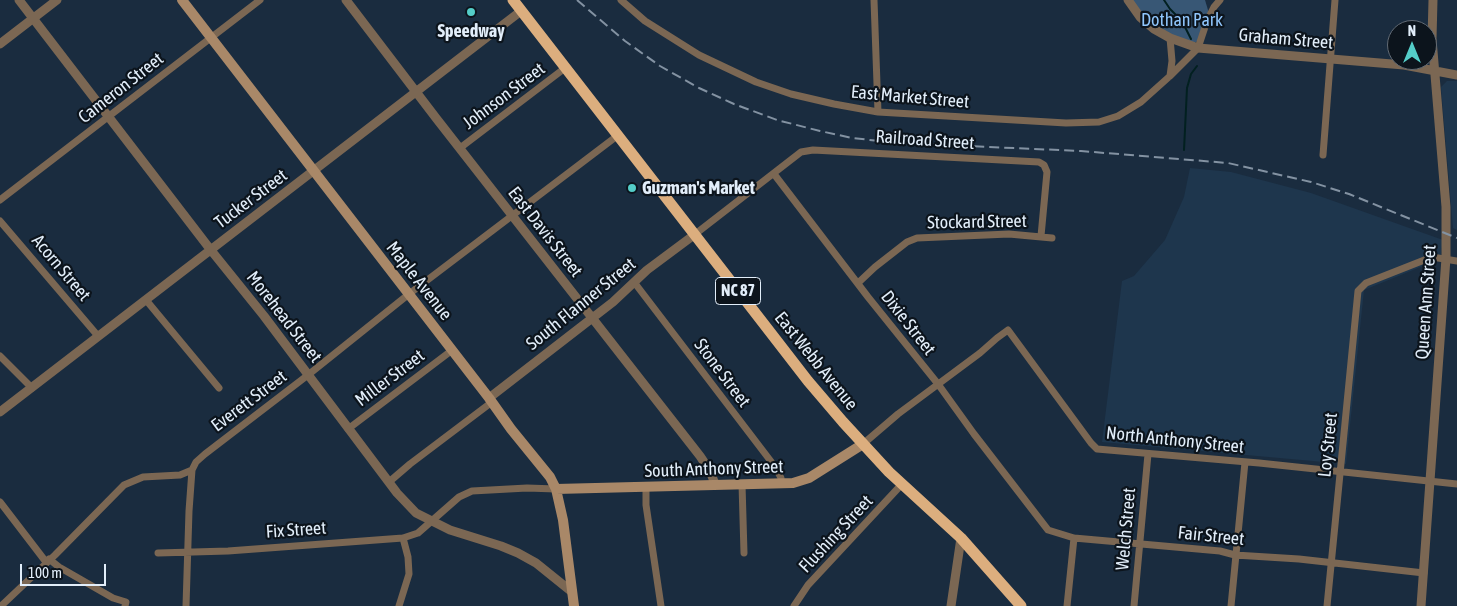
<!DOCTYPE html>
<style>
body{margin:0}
#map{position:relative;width:1457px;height:606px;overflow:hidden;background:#1a2c3f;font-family:"Asap Condensed",sans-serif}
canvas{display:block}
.north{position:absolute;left:1387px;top:20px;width:50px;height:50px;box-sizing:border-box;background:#0c141c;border:1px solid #626b75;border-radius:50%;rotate:0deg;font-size:14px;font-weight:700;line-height:20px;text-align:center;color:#e2eefa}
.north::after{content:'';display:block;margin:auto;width:18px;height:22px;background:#54cdc8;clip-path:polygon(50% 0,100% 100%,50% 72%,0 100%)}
.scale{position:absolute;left:20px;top:564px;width:86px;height:22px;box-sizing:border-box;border:2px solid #e2eefa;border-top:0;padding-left:6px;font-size:15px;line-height:18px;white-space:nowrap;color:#e2eefa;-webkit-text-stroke:4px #0c141c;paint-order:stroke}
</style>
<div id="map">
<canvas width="1457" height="606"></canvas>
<div class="north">N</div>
<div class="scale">100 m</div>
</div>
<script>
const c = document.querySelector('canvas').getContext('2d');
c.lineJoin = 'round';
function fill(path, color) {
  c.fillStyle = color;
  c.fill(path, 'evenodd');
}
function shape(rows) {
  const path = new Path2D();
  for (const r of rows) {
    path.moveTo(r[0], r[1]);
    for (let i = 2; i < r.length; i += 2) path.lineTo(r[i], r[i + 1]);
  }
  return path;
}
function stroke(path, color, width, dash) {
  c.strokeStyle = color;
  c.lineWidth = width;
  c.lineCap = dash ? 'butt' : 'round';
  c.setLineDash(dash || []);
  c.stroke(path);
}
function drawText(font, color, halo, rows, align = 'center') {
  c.font = font + ' "Asap Condensed",sans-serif';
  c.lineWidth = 4.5;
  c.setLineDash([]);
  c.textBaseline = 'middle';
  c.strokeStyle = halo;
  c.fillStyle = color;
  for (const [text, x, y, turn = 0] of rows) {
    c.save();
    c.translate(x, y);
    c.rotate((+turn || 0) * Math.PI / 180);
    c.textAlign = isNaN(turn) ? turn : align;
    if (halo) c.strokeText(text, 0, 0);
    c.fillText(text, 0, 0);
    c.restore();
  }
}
fill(shape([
 [1447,81,1457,81,1457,230,1453,228,1441,87],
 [1190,168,1231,172,1311,193,1443,240,1440,259,1364,290,1346,464,1102,442,1122,281,1134,276,1165,240,1184,197]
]), '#1e364d');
fill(shape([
 [1132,0,1205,0,1208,10,1208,15,1198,41,1192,44,1159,29,1141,13]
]), '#385775');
stroke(shape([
 [1164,0,1170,9,1182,21,1191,39],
 [1184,150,1187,88,1191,74,1197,66]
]), '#022020', 2);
stroke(shape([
 [621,0,645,21,699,55,756,82,791,94,834,104,878,112,1066,123,1099,122,1118,116,1141,102,1170,76,1172,61,1170,38],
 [874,0,878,112],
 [1170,76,1198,48,1207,21,1214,7,1220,0],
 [460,148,565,68],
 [1323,155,1335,0],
 [774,174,868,297,938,384,974,434,1048,530,1074,538,1220,551,1235,555,1299,559,1424,573],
 [0,200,260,0],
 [0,221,98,336],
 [694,235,801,152,813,150,1039,162,1044,165,1047,172,1041,236],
 [634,282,776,468,781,478,781,484],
 [858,283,875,267,907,242,917,238,1009,234,1052,238],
 [146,300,219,388],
 [0,356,32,388],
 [348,429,451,351],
 [863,444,898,414,980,353,997,338,1008,330,1091,443,1097,449,1259,463,1457,484],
 [389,482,410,464,492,402],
 [742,484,744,553],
 [646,487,646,505,661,606],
 [0,502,46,562],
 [158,553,228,551,403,538,418,533,459,497,472,491,527,488,556,489],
 [49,559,59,567,113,598,126,602,125,606],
 [1,606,55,555,124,485,143,477,180,475,192,470,196,462,205,454,308,375,409,294,617,136],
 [186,606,189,511,192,470],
 [399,606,409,574,408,557,403,538],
 [794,606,808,585,902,484],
 [1067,606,1074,538],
 [1134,606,1148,454],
 [1231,606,1245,462],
 [1327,606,1358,291,1366,283,1432,257,1457,261]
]), '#7b6753', 7);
stroke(shape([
 [19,0,210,249,264,316,397,493,416,513,450,530,501,546,518,553,536,563,572,592],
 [346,0,436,118,700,456,710,471,715,484],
 [1128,0,1140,17,1154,29,1170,38,1198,48,1404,65,1457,75],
 [0,44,57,0],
 [489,398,613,302,647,270,694,235],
 [0,412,521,11],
 [951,606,961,538],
 [1421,606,1446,258,1446,207,1432,39,1433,0]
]), '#7b6753', 9);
stroke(shape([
 [182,0,489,398,511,429,550,477,556,489,563,520,574,606],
 [556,489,793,483,809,478,863,444]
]), '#a98868', 10);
stroke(shape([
 [513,0,808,381,843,422,889,472,961,538,1021,606]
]), '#dcae7e', 11);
stroke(shape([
 [577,0,625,41,660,66,699,88,734,104,777,120,820,131,852,138,898,143,1081,151,1228,163,1311,182,1349,194,1457,238]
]), '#8392a2', 2, [10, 5]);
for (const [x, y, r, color] of [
 [471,12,5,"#54cdc8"],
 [632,188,5,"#54cdc8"]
]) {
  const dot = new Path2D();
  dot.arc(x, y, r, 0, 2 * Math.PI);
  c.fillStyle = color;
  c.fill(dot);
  stroke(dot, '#0c141c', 2);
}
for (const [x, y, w] of [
 [738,291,45]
]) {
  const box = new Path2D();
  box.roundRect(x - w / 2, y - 13.5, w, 27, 4);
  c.fillStyle = '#0c141c';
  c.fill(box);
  stroke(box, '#e2eefa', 1);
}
drawText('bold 16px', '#e2eefa', null, [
 ["NC 87",738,291]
]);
drawText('18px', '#90c6fc', '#0c141c', [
 ["Dothan Park",1182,20]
]);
drawText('bold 18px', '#e2eefa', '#0c141c', [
 ["Speedway",471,31],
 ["Guzman's Market",642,188,"left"]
]);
drawText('18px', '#e2eefa', '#0c141c', [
 ["Graham Street",1286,39,5],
 ["Cameron Street",121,88,-38],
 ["Johnson Street",504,96,-37],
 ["East Market Street",910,97,5],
 ["Railroad Street",925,140,4],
 ["Tucker Street",251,199,-37],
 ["Stockard Street",977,222,-1],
 ["East Davis Street",545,232,52],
 ["Acorn Street",61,268,50],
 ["Maple Avenue",419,281,52],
 ["Queen Ann Street",1426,302,-86],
 ["South Flanner Street",581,304,-39],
 ["Morehead Street",284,317,52],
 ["Dixie Street",908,323,52],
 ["East Webb Avenue",816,361,51],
 ["Stone Street",722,373,53],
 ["Miller Street",390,378,-37],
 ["Everett Street",249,401,-37],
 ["North Anthony Street",1175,440,6],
 ["Loy Street",1328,445,-84],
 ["South Anthony Street",714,469,-2],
 ["Welch Street",1126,529,-85],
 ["Fix Street",296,530,-4],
 ["Flushing Street",836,534,-47],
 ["Fair Street",1211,536,6]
]);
</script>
